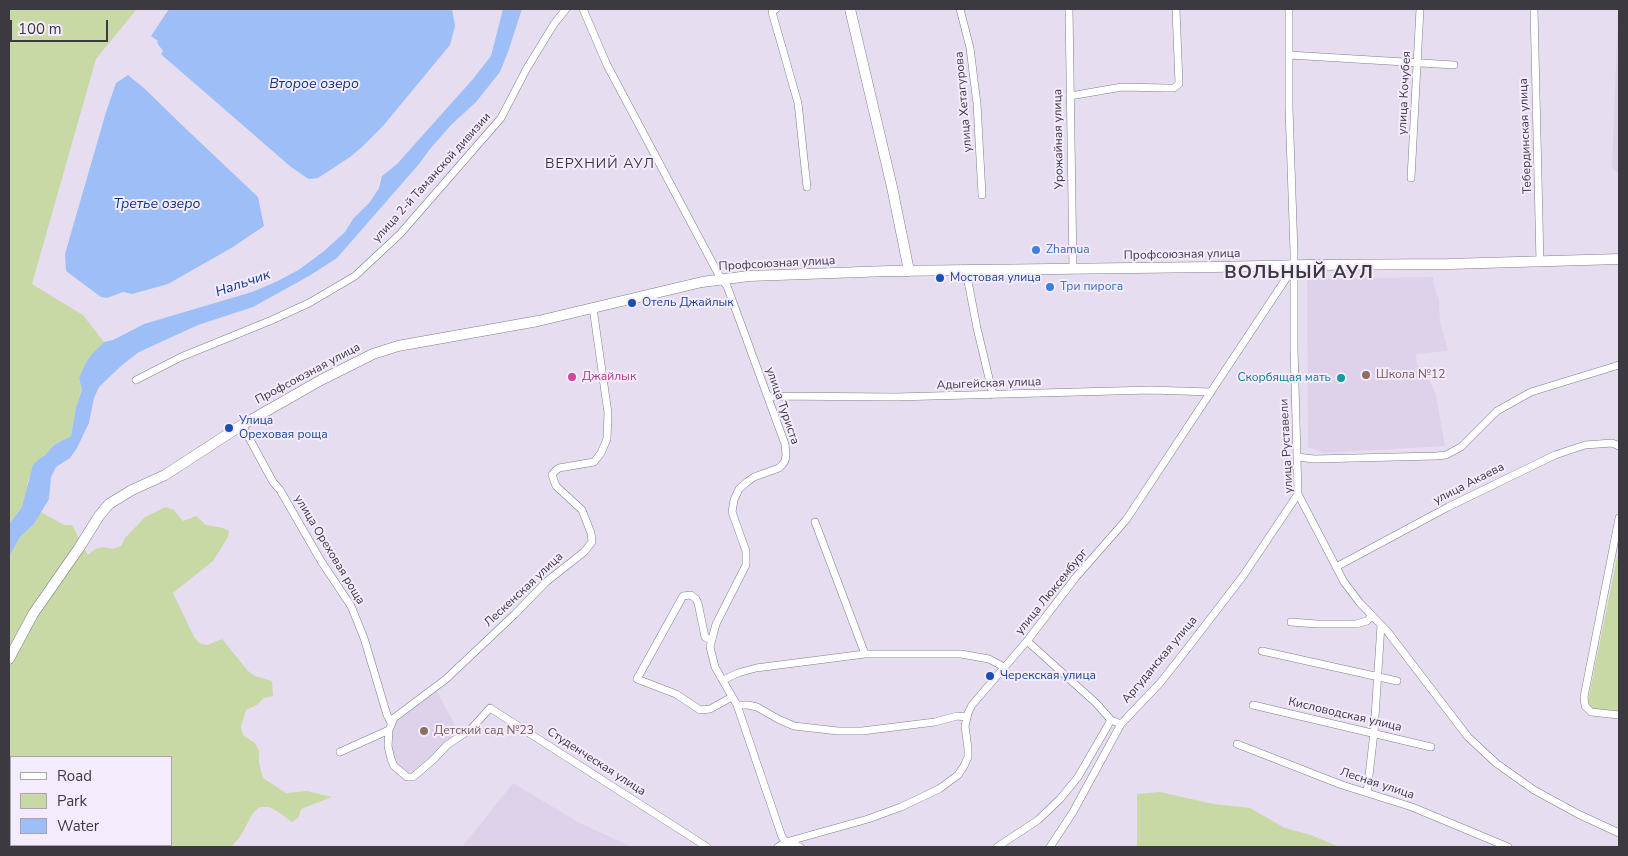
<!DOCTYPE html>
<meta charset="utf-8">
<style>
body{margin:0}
#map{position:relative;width:1628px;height:856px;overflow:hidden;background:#e6def0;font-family:"Nunito Sans",sans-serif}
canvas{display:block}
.frame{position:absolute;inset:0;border:10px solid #3c3940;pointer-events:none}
.legend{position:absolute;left:10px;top:756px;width:162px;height:90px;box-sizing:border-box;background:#f4ebfd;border:1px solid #aaa4b1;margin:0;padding:6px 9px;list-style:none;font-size:15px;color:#3c3940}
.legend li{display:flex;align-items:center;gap:10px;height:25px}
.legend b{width:25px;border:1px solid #aaa4b1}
.scale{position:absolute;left:10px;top:20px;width:98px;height:22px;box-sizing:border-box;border:2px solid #3c3940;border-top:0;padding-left:6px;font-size:15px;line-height:18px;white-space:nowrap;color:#3c3940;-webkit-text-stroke:4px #f4ebfd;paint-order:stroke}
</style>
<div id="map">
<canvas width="1628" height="856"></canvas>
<div class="frame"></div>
<ul class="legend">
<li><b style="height:6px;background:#fff"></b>Road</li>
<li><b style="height:14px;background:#c9d9a5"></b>Park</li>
<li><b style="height:14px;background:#9ebef8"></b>Water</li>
</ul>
<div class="scale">100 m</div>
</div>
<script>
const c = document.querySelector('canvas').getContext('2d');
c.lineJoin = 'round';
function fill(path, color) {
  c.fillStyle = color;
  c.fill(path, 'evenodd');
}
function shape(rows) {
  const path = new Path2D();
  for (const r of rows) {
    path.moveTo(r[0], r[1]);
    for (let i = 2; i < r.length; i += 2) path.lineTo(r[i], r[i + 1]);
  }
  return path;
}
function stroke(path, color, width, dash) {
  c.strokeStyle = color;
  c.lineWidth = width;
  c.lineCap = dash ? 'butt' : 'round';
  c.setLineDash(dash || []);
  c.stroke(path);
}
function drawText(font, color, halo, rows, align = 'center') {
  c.font = font + ' "Nunito Sans",sans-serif';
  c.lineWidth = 4;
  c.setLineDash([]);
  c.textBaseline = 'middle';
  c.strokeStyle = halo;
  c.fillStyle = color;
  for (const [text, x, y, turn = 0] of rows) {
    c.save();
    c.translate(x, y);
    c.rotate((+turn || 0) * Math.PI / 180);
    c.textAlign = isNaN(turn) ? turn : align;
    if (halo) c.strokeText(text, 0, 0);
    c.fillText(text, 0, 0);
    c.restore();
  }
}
fill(shape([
 [1618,14,1619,14,1619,172,1616,172,1612,167],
 [1433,277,1435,289,1439,299,1440,321,1448,351,1416,354,1417,363,1433,387,1436,396,1445,446,1324,453,1308,447,1307,279],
 [436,690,460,734,437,751,413,772,409,773,401,769,396,763,389,743,391,728,397,718],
 [513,783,578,822,632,847,462,847]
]), '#ded2eb');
fill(shape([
 [9,9,137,9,96,59,32,284,83,315,104,342,85,364,79,378,82,390,76,407,71,436,54,445,45,455,39,459,28,480,26,495,22,507,9,524],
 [166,507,174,510,183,521,196,516,206,525,223,528,229,531,228,537,213,561,173,593,194,637,199,643,207,645,222,639,248,671,255,676,272,681,273,696,264,698,257,705,246,710,241,726,243,735,255,743,259,751,259,763,263,778,286,793,307,791,332,797,301,809,299,817,292,822,277,811,269,807,260,807,253,813,240,837,231,847,34,847,37,845,171,845,171,757,11,757,11,789,9,785,9,557,20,537,34,524,41,512,64,525,72,525,88,555,95,549,103,547,112,549,121,546,125,538,145,517],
 [1619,548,1619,712,1592,709,1588,701],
 [1160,792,1214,804,1250,808,1285,828,1311,835,1340,847,1137,847,1137,794]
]), '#c9d9a5');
fill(shape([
 [169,9,452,9,455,26,450,45,383,126,362,147,350,157,318,178,310,179,307,178,291,167,163,56,161,54,163,51,157,43,158,41,151,36],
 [503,9,522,9,508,52,500,72,476,102,451,125,430,149,419,164,337,258,309,276,253,307,198,325,139,352,121,366,99,387,94,398,89,423,77,448,70,458,56,467,51,477,49,499,34,524,20,537,9,557,9,524,22,507,33,465,39,459,45,455,54,445,71,436,76,407,82,390,79,378,85,364,92,354,104,342,113,340,144,324,252,292,278,281,300,269,324,251,345,232,353,219,370,202,379,188,382,176,397,164,473,79,491,56],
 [128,75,145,89,183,126,258,197,264,226,233,247,168,284,132,294,123,292,107,298,101,297,66,271,65,254,106,112,116,83]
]), '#9ebef8');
const street = shape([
 [583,9,607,65,721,279,727,286,785,444,786,455,785,461,782,465,779,468,754,477,747,482,739,489,734,500,732,512,746,551,746,565,716,624,710,647,715,667,737,705,782,837,786,842,794,844,800,847],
 [776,9,772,12,798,103,807,187],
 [960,9,970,48,974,80,977,103,982,195],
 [1069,9,1073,269],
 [1289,9,1289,108,1294,252,1294,348,1298,494,1344,582,1360,603,1387,631,1468,737,1496,763,1534,790,1578,814,1619,833],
 [1534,9,1540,262],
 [1289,55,1454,65],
 [1070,96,1122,87,1165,88,1174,88,1179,84,1176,9],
 [1411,178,1420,9],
 [966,271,977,328,993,395],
 [593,308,608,413,607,439,601,453,594,462,559,468,555,471,552,475,556,486,582,510,591,533,592,542,584,552,546,582,515,614,446,679,394,718,389,730,388,746,391,759,394,766,407,777,413,777,433,760,447,745,471,729,490,708,707,847],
 [136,380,181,357,272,320,309,303,355,276,400,234,501,118,527,68,554,24,566,9],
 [768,396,896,397,1150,390,1211,392],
 [242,425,273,482,280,490,321,561,351,606,364,638,387,715,391,723],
 [1297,457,1314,459,1436,456,1446,455,1461,447,1497,411,1531,392,1619,365],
 [1619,518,1584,697,1585,706,1591,712,1619,715],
 [815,522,865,654],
 [1336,567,1448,507,1555,455,1585,445,1612,443,1619,446],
 [1291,622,1317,624,1356,624,1367,621,1372,616],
 [711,640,705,637,698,603,696,599,691,595,683,596,637,679,676,694,700,710,710,709,732,697],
 [1027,641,1096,703,1111,720,1121,724],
 [1262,651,1397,681],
 [723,680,738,673,756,668,865,654,961,654,989,659,1004,667],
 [737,705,748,705,757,707,778,719,794,726,838,731,862,731,935,722,957,716,967,717],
 [1253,705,1431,747],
 [1237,744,1342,785,1412,807,1508,847],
 [340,752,389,730],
 [1367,793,1374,732,1381,625],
 [778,847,786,842,868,819,901,807,939,789,958,775,964,766,968,757,968,749,965,726,968,713,972,705,1027,641,1076,577,1126,520,1295,265],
 [997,847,1038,820,1060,799,1078,777,1111,720],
 [1050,847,1073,812,1121,724,1160,683,1190,645,1243,576,1298,494]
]);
const secondary = shape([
 [850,9,892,187,909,271],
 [9,659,33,614,79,548,99,516,109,504,132,490,165,475,242,425,321,380,373,354,398,346,538,321,702,282,749,276,890,271,1214,267,1308,265,1449,264,1619,259]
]);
stroke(street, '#837c8c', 8);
stroke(secondary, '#837c8c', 11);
stroke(street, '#fff', 7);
stroke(secondary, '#fff', 10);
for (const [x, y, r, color] of [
 [1036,250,5,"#3f7fe0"],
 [940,278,5,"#1a4fb4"],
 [1050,287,5,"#3f7fe0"],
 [632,303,5,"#1a4fb4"],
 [1366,375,5,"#8d6e63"],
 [572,377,5,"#d1479c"],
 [1341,378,5,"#0f9aa8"],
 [229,428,5,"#1a4fb4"],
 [990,676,5,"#1a4fb4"],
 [424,731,5,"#8d6e63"]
]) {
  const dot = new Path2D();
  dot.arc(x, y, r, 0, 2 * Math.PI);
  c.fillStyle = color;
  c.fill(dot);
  stroke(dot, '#f4ebfd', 2);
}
drawText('12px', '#3c3940', '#f4ebfd', [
 ["улица Кочубея",1405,93,-87],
 ["улица Хетагурова",964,102,-95],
 ["Тебердинская улица",1526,136,-92],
 ["Урожайная улица",1059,139,-91],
 ["улица 2-й Таманской дивизии",432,178,-48],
 ["Профсоюзная улица",1182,255,-1],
 ["Профсоюзная улица",777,264,-3],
 ["Профсоюзная улица",308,374,-28],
 ["Адыгейская улица",989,384,-2],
 ["улица Туриста",782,406,71],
 ["улица Руставели",1287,446,-93],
 ["улица Акаева",1469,484,-27],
 ["улица Ореховая роща",329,550,59],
 ["Лескенская улица",524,590,-43],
 ["улица Люксембург",1052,592,-51],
 ["Аргуданская улица",1160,660,-50],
 ["Кисловодская улица",1345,715,13],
 ["Студенческая улица",596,762,33],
 ["Лесная улица",1377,784,18]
]);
drawText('12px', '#366cbe', '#f4ebfd', [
 ["Zhamua",1046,250],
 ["Три пирога",1060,287]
], 'left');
drawText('12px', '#164399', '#f4ebfd', [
 ["Мостовая улица",950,278],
 ["Отель Джайлык",642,303],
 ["Улица",239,421],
 ["Ореховая роща",239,435],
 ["Черекская улица",1000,676]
], 'left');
drawText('12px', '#785e54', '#f4ebfd', [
 ["Школа №12",1376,375],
 ["Детский сад №23",434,731]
], 'left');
drawText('12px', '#b23c85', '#f4ebfd', [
 ["Джайлык",582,377]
], 'left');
drawText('12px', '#0d838f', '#f4ebfd', [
 ["Скорбящая мать",1331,378]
], 'right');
drawText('italic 14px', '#0c3586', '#f4ebfd', [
 ["Второе озеро",314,85],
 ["Третье озеро",157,205],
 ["Нальчик",243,284,-19]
]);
c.letterSpacing = '1px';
drawText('14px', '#3c3940', '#f4ebfd', [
 ["ВЕРХНИЙ АУЛ",600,165]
]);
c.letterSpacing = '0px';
c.letterSpacing = '1px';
drawText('bold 18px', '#3c3940', '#f4ebfd', [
 ["ВОЛЬНЫЙ АУЛ",1299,274]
]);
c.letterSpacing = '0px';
</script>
